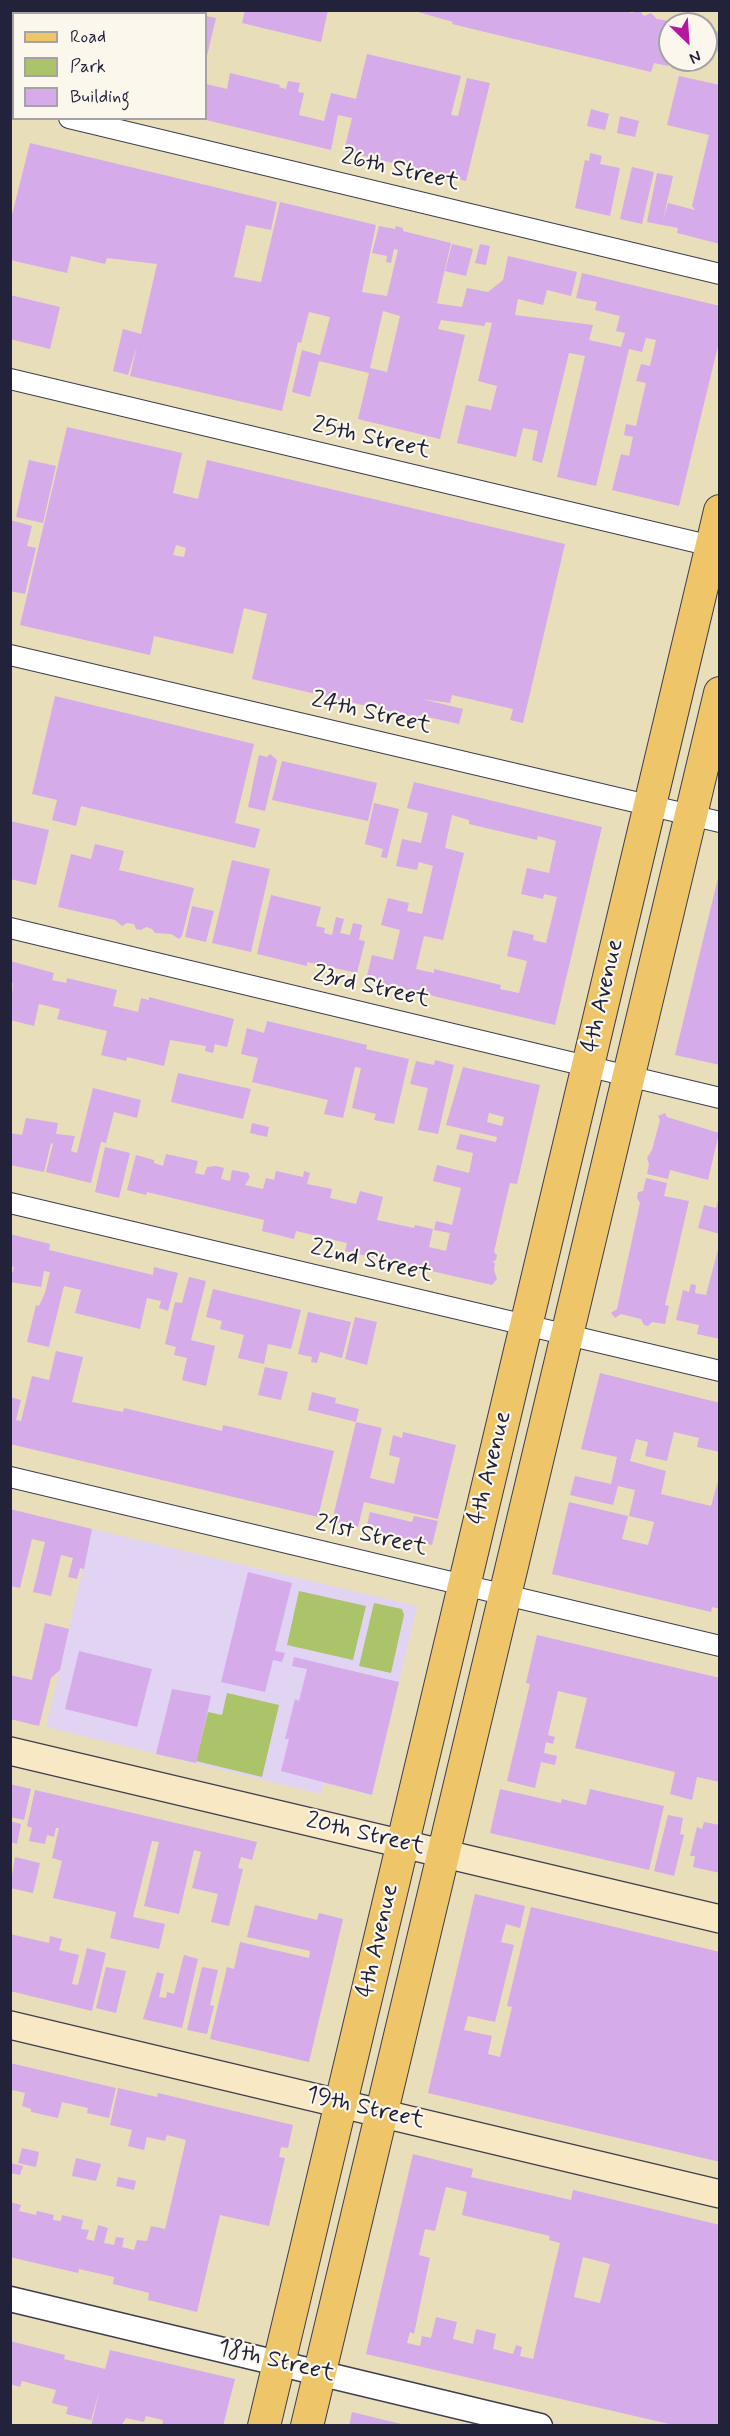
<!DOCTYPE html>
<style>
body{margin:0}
#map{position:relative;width:730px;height:2436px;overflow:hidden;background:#e9deba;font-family:Mynerve,sans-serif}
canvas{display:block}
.frame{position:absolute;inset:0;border:12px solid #22223b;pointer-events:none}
.legend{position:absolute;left:12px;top:12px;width:195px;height:108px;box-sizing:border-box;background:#fbf7ec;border:2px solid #a4a2a5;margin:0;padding:8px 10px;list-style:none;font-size:18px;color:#22223b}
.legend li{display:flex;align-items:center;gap:12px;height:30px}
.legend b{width:30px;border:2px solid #a4a2a5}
.north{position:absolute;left:658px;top:12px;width:60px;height:60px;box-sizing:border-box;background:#fbf7ec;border:2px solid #a4a2a5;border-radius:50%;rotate:155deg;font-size:16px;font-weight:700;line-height:24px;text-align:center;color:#22223b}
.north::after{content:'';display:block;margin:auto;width:21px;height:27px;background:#b5179e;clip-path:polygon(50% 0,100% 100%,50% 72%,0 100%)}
</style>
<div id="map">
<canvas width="730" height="2436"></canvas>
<div class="frame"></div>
<ul class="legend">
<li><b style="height:8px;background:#eec569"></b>Road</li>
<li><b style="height:16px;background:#abc369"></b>Park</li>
<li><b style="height:16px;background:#d5abe9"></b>Building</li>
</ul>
<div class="north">N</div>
</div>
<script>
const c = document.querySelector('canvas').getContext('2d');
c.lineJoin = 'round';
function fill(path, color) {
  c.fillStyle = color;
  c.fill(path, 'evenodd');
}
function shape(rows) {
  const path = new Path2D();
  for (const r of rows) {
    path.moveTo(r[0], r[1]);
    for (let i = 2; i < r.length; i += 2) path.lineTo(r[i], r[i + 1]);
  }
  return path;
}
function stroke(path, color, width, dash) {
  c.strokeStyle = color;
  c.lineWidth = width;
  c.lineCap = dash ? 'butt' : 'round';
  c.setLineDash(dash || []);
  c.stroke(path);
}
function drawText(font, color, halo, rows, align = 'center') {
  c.font = font + ' Mynerve,sans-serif';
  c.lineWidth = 4.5;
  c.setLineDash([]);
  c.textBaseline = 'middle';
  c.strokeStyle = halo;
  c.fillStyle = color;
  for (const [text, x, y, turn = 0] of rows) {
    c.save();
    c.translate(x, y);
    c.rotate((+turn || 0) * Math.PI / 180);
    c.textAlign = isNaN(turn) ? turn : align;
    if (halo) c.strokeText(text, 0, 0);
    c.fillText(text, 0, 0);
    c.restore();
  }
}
fill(shape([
 [92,1529,417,1606,372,1795,324,1783,321,1794,46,1727]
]), '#e1d4f3');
fill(shape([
 [299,1591,366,1606,353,1660,287,1645],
 [374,1603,402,1609,404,1615,391,1673,359,1666],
 [227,1693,279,1705,262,1777,196,1761,208,1712,222,1715]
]), '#abc369');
fill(shape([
 [61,10,124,10,123,14,60,14],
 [140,10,191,10,190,14,139,14],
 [245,10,328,10,321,42,242,23],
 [411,10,623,10,632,13,639,10,644,16,651,13,657,19,682,23,670,24,668,66,654,63,651,72,452,24,453,22],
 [206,16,216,18,206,60],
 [706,29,720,32,720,52,706,49],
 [367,54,461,76,451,115,458,116,467,78,490,83,466,181,344,151,352,118,338,115,331,150,206,120,206,84,227,89,230,73,280,85,279,87,286,89,288,81,300,83,298,92,304,93,299,115,324,121,331,93,356,99],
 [679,76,720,85,720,244,677,233,678,228,647,222,657,173,673,176,663,220,668,203,695,210,692,206,709,135,667,125],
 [591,109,609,114,605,130,587,126],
 [620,116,639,121,635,137,617,133],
 [30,143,277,202,271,230,246,225,234,277,261,282,280,202,376,225,362,292,387,296,398,250,394,249,391,263,386,262,387,256,372,253,379,226,395,229,396,226,403,228,403,231,451,243,437,303,428,302,462,307,467,288,488,292,503,280,508,256,577,272,571,296,547,290,543,305,518,299,515,315,593,325,589,340,621,347,625,333,616,331,620,316,595,310,597,302,576,298,582,273,720,306,720,338,679,506,612,490,621,454,629,456,633,437,624,435,626,424,636,426,646,383,636,381,641,364,650,366,656,340,646,338,642,352,629,349,596,486,557,477,585,356,569,353,542,463,532,460,538,431,523,428,516,457,457,443,466,405,491,410,497,386,478,381,492,323,486,322,484,326,441,320,438,329,465,335,440,439,358,419,369,373,319,361,310,397,292,392,302,350,320,355,330,317,309,312,301,343,298,342,282,411,130,376,137,346,128,375,113,371,123,329,141,334,157,264,107,258,105,264,71,256,67,273,10,260,10,223],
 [383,311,400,316,387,372,370,368],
 [590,153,602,156,600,164,620,168,610,216,575,208,585,160,589,161],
 [632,167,654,172,642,224,620,219],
 [452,244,473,249,466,276,445,271],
 [480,244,490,246,486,265,475,263],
 [10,295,60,307,50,349,10,339],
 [67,427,182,453,173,493,198,499,207,460,565,544,523,723,510,720,513,709,452,695,450,703,422,699,463,709,459,724,419,715,418,718,252,679,267,614,244,608,233,654,154,636,150,655,20,625],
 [176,545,186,548,184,557,173,555],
 [29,460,56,466,43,523,16,517],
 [10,520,32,526,27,546,36,548,25,594,10,591],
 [55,696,254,744,235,823,260,829,255,848,81,806,76,826,52,820,57,800,32,794],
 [270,754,277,760,265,811,248,807,259,755,267,757],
 [282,761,377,783,368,821,272,800],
 [414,782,602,827,555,1025,366,980,372,955,393,960,400,930,381,925,388,898,409,903,407,911,422,914,433,866,419,862,417,870,396,866,402,839,421,843,428,813,407,808],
 [452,815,469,820,469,824,537,840,538,836,556,841,549,873,527,868,521,894,543,899,544,894,557,897,546,943,533,940,534,935,513,930,507,956,527,961,519,993,500,989,501,985,434,969,434,973,416,969,424,936,443,940,464,853,445,848],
 [374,803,399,809,387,858,381,857,383,849,365,844],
 [10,821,49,830,36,885,10,879],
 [95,844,124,851,119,870,194,888,182,936,179,939,171,934,155,933,152,929,146,927,141,930,136,929,134,924,127,923,122,926,115,920,58,907,71,854,91,859],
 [232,860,270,869,251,952,212,943],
 [720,870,720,1065,675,1055],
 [271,895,321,907,316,926,325,928,324,933,332,935,336,917,344,919,340,933,350,935,353,923,362,925,359,940,365,941,357,973,307,962,307,966,257,954],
 [192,906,214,911,206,942,185,937],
 [10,961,54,973,52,980,66,983,67,978,117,990,113,1006,138,1012,141,998,149,1000,149,997,234,1019,227,1047,215,1044,213,1053,205,1051,206,1046,170,1040,164,1066,127,1057,126,1061,101,1055,107,1031,57,1019,60,1009,39,1004,34,1026,10,1020,13,983,10,984],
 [267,1021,367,1045,366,1049,409,1059,394,1124,374,1120,376,1114,352,1108,361,1068,355,1067,343,1118,324,1114,328,1100,252,1082,258,1058,241,1054,247,1028,264,1033],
 [435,1060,454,1065,438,1134,418,1130,428,1088,410,1084,416,1061,434,1065],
 [463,1067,540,1085,517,1184,510,1183,499,1230,494,1252,497,1255,496,1260,492,1262,495,1263,494,1270,497,1279,492,1285,345,1251,347,1243,296,1231,294,1239,262,1231,264,1220,147,1192,146,1195,127,1190,136,1155,154,1160,154,1163,163,1166,166,1154,198,1161,195,1173,204,1175,207,1167,216,1166,224,1168,221,1179,230,1181,232,1170,248,1173,250,1177,245,1185,263,1189,266,1178,274,1180,276,1171,303,1177,304,1171,310,1173,307,1184,332,1189,330,1198,356,1204,360,1191,383,1197,377,1220,414,1228,415,1225,433,1229,429,1247,446,1251,450,1233,434,1230,436,1221,452,1225,461,1188,433,1181,437,1165,469,1173,473,1153,456,1149,460,1134,496,1142,497,1137,446,1125],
 [489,1113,504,1117,502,1126,487,1122],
 [178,1073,251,1089,243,1119,171,1102],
 [93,1088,141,1100,137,1118,114,1112,106,1143,101,1142,91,1183,46,1172,53,1144,51,1143,44,1172,10,1165,10,1133,22,1135,26,1118,58,1123,56,1134,75,1136,71,1151,77,1153],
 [665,1113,667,1117,719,1133,708,1180,670,1170,668,1179,647,1174,649,1164,647,1158,652,1150,660,1120,658,1116],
 [252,1123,269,1127,267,1137,250,1133],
 [105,1147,130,1153,119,1198,95,1192],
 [646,1178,667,1183,664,1196,689,1201,665,1305,669,1306,665,1324,652,1322,648,1326,644,1325,641,1319,621,1314,615,1318,611,1313,617,1309,640,1203,637,1198,638,1192,643,1191],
 [719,1197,720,1234,698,1228,704,1205,716,1208],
 [10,1234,50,1244,49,1250,153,1275,154,1267,178,1273,168,1311,159,1308,161,1301,147,1298,140,1329,75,1313,81,1290,64,1286,49,1347,27,1342,36,1305,39,1306,45,1293,50,1272,44,1271,41,1287,10,1282,10,1272,13,1272,14,1267,10,1266],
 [720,1242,720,1339,697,1334,699,1325,676,1320,683,1290,689,1292,691,1284,696,1285,695,1293,706,1295],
 [189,1277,206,1281,191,1340,215,1346,206,1386,182,1380,187,1358,174,1355,176,1347,165,1344,175,1302,182,1303],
 [213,1289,301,1310,291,1349,268,1344,264,1364,238,1358,244,1335,220,1329,222,1321,206,1317],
 [308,1312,351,1322,342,1358,320,1352,317,1363,311,1362,312,1357,298,1354],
 [355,1317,377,1322,367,1365,345,1359],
 [56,1351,83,1357,72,1402,123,1412,124,1408,222,1431,223,1425,334,1451,318,1517,10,1444,10,1397,21,1400,16,1420,21,1421,32,1376,49,1380],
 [265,1367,288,1372,281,1400,258,1395],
 [600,1373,720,1403,720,1452,697,1447,699,1438,674,1432,667,1461,645,1456,648,1442,636,1439,630,1461,666,1471,661,1494,711,1506,720,1474,720,1609,712,1607,711,1612,552,1574,569,1502,628,1516,622,1539,648,1545,654,1522,629,1516,635,1490,618,1486,613,1505,570,1495,575,1476,611,1484,617,1457,581,1449],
 [312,1392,336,1398,335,1403,359,1409,356,1422,308,1410],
 [356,1422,382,1428,370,1478,394,1484,400,1458,389,1455,393,1435,402,1438,403,1432,456,1445,438,1519,364,1502,358,1527,332,1521],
 [10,1509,92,1529,84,1569,80,1568,77,1579,68,1577,73,1558,61,1555,51,1596,33,1592,45,1542,32,1539,20,1588,10,1586],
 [370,1512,412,1522,414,1516,438,1521,432,1545,366,1529],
 [248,1572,292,1583,275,1651,285,1653,282,1662,273,1660,265,1692,221,1682],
 [45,1623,69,1629,60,1670,51,1678,39,1726,10,1719,10,1675,32,1680],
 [537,1635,720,1678,720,1782,697,1777,692,1800,670,1794,675,1772,575,1748,587,1698,558,1691,548,1735,555,1737,553,1744,546,1742,544,1753,557,1756,555,1765,541,1762,535,1788,507,1781,530,1684,526,1683],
 [79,1651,152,1669,137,1727,65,1709],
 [294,1657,399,1682,372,1795,281,1771,289,1739,285,1739,295,1699,299,1701,307,1669,292,1666],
 [172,1689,211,1696,196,1763,156,1754],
 [10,1784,31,1789,24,1820,10,1817],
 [500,1789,561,1803,562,1799,586,1805,590,1789,664,1806,649,1870,490,1833],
 [35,1790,257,1842,252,1860,241,1857,238,1868,243,1869,229,1926,211,1922,218,1894,192,1888,201,1852,194,1850,179,1914,144,1906,159,1842,152,1841,133,1917,165,1924,159,1949,110,1938,116,1912,53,1898,62,1861,52,1858,59,1828,56,1828,54,1837,47,1835,45,1844,29,1841,32,1828,27,1826],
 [668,1815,683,1818,680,1834,684,1835,674,1876,654,1871],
 [10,1821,21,1824,17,1844,10,1842],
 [704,1822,720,1825,720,1873,693,1867,695,1856,690,1856,697,1827,702,1829],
 [15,1857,40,1863,33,1893,10,1888],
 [475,1894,525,1906,520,1928,506,1924,501,1942,514,1945,495,2022,468,2016,464,2030,492,2036,488,2054,500,2057,512,2007,507,2006,531,1907,720,1952,720,2162,428,2093],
 [255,1905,317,1920,319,1913,343,1919,309,2062,210,2039,227,1967,234,1969,240,1942,309,1958,310,1951,247,1937],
 [10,1934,49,1943,50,1936,62,1939,59,1950,79,1955,72,1984,78,1985,87,1948,106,1953,92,2011,10,1991],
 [184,1955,198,1959,182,2028,143,2019,157,1972,164,1974,159,1997,166,1998,167,1992,174,1994],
 [106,1967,126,1971,116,2013,96,2008],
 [202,1967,218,1970,210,2005,214,2006,207,2034,187,2030],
 [10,2063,116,2088,109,2118,87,2113,88,2108,62,2102,58,2118,31,2112,31,2109,22,2106,25,2093,13,2090,10,2095],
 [118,2088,157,2097,158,2093,293,2125,288,2148,281,2147,279,2157,285,2158,269,2226,220,2215,197,2312,148,2300,149,2293,113,2284,114,2277,79,2269,78,2273,10,2257,10,2202,21,2205,19,2211,36,2215,37,2211,54,2215,53,2220,61,2221,62,2215,83,2220,81,2229,89,2230,86,2239,94,2241,98,2225,108,2228,104,2243,114,2245,116,2237,124,2238,122,2247,134,2250,137,2240,147,2241,151,2226,165,2229,186,2140,167,2135,165,2141,147,2137,144,2150,128,2146,132,2130,110,2125],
 [22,2148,39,2152,36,2167,18,2163],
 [413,2154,473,2169,471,2177,571,2200,573,2190,720,2225,720,2426,678,2426,366,2354],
 [446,2187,467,2192,462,2215,550,2236,549,2240,560,2243,533,2359,520,2356,522,2347,516,2345,513,2354,493,2349,496,2334,476,2329,473,2344,453,2339,457,2322,436,2317,431,2338,422,2336,420,2346,407,2343,410,2332,414,2334,430,2258,419,2255,425,2229,435,2231],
 [583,2257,610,2264,600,2303,574,2297],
 [76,2158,101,2164,96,2181,72,2176],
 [10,2163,23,2166,20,2175,10,2173],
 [118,2177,136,2181,134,2190,116,2186],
 [10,2341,65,2355,64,2359,105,2369,110,2350,235,2379,223,2426,162,2426,163,2420,146,2416,144,2422,126,2418,121,2426,91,2426,100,2389,91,2420,66,2414,68,2407,52,2403,56,2390,22,2381,20,2387,10,2384],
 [352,2412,405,2425,404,2426,349,2426]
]), '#d5abe9');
const minor = shape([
 [10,105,14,105],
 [69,118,720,274],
 [10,379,720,548],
 [10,655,720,822],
 [10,928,720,1098],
 [10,1203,720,1371],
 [10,1477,720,1646]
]);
const tertiary = shape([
 [10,39,14,27],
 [10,2299,540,2426]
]);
const secondary = shape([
 [10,1751,720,1919],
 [10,2025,720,2194]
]);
const primary = shape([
 [264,2426,720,511],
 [307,2426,720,693]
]);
stroke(minor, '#403e4e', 22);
stroke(tertiary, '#403e4e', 27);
stroke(secondary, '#403e4e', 30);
stroke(primary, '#403e4e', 34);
stroke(minor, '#fff', 20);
stroke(tertiary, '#fff', 24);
stroke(secondary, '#f8e8c3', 27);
stroke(primary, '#eec569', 32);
drawText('24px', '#22223b', '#fbf7ec', [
 ["26th Street",400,171,13],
 ["25th Street",371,439,13],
 ["24th Street",371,714,13],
 ["23rd Street",371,988,13],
 ["4th Avenue",604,996,-77],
 ["22nd Street",371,1262,13],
 ["4th Avenue",491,1468,-76],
 ["21st Street",371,1537,13],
 ["20th Street",365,1835,13],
 ["4th Avenue",379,1941,-77],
 ["19th Street",365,2109,13],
 ["18th Street",276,2362,13]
]);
</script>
